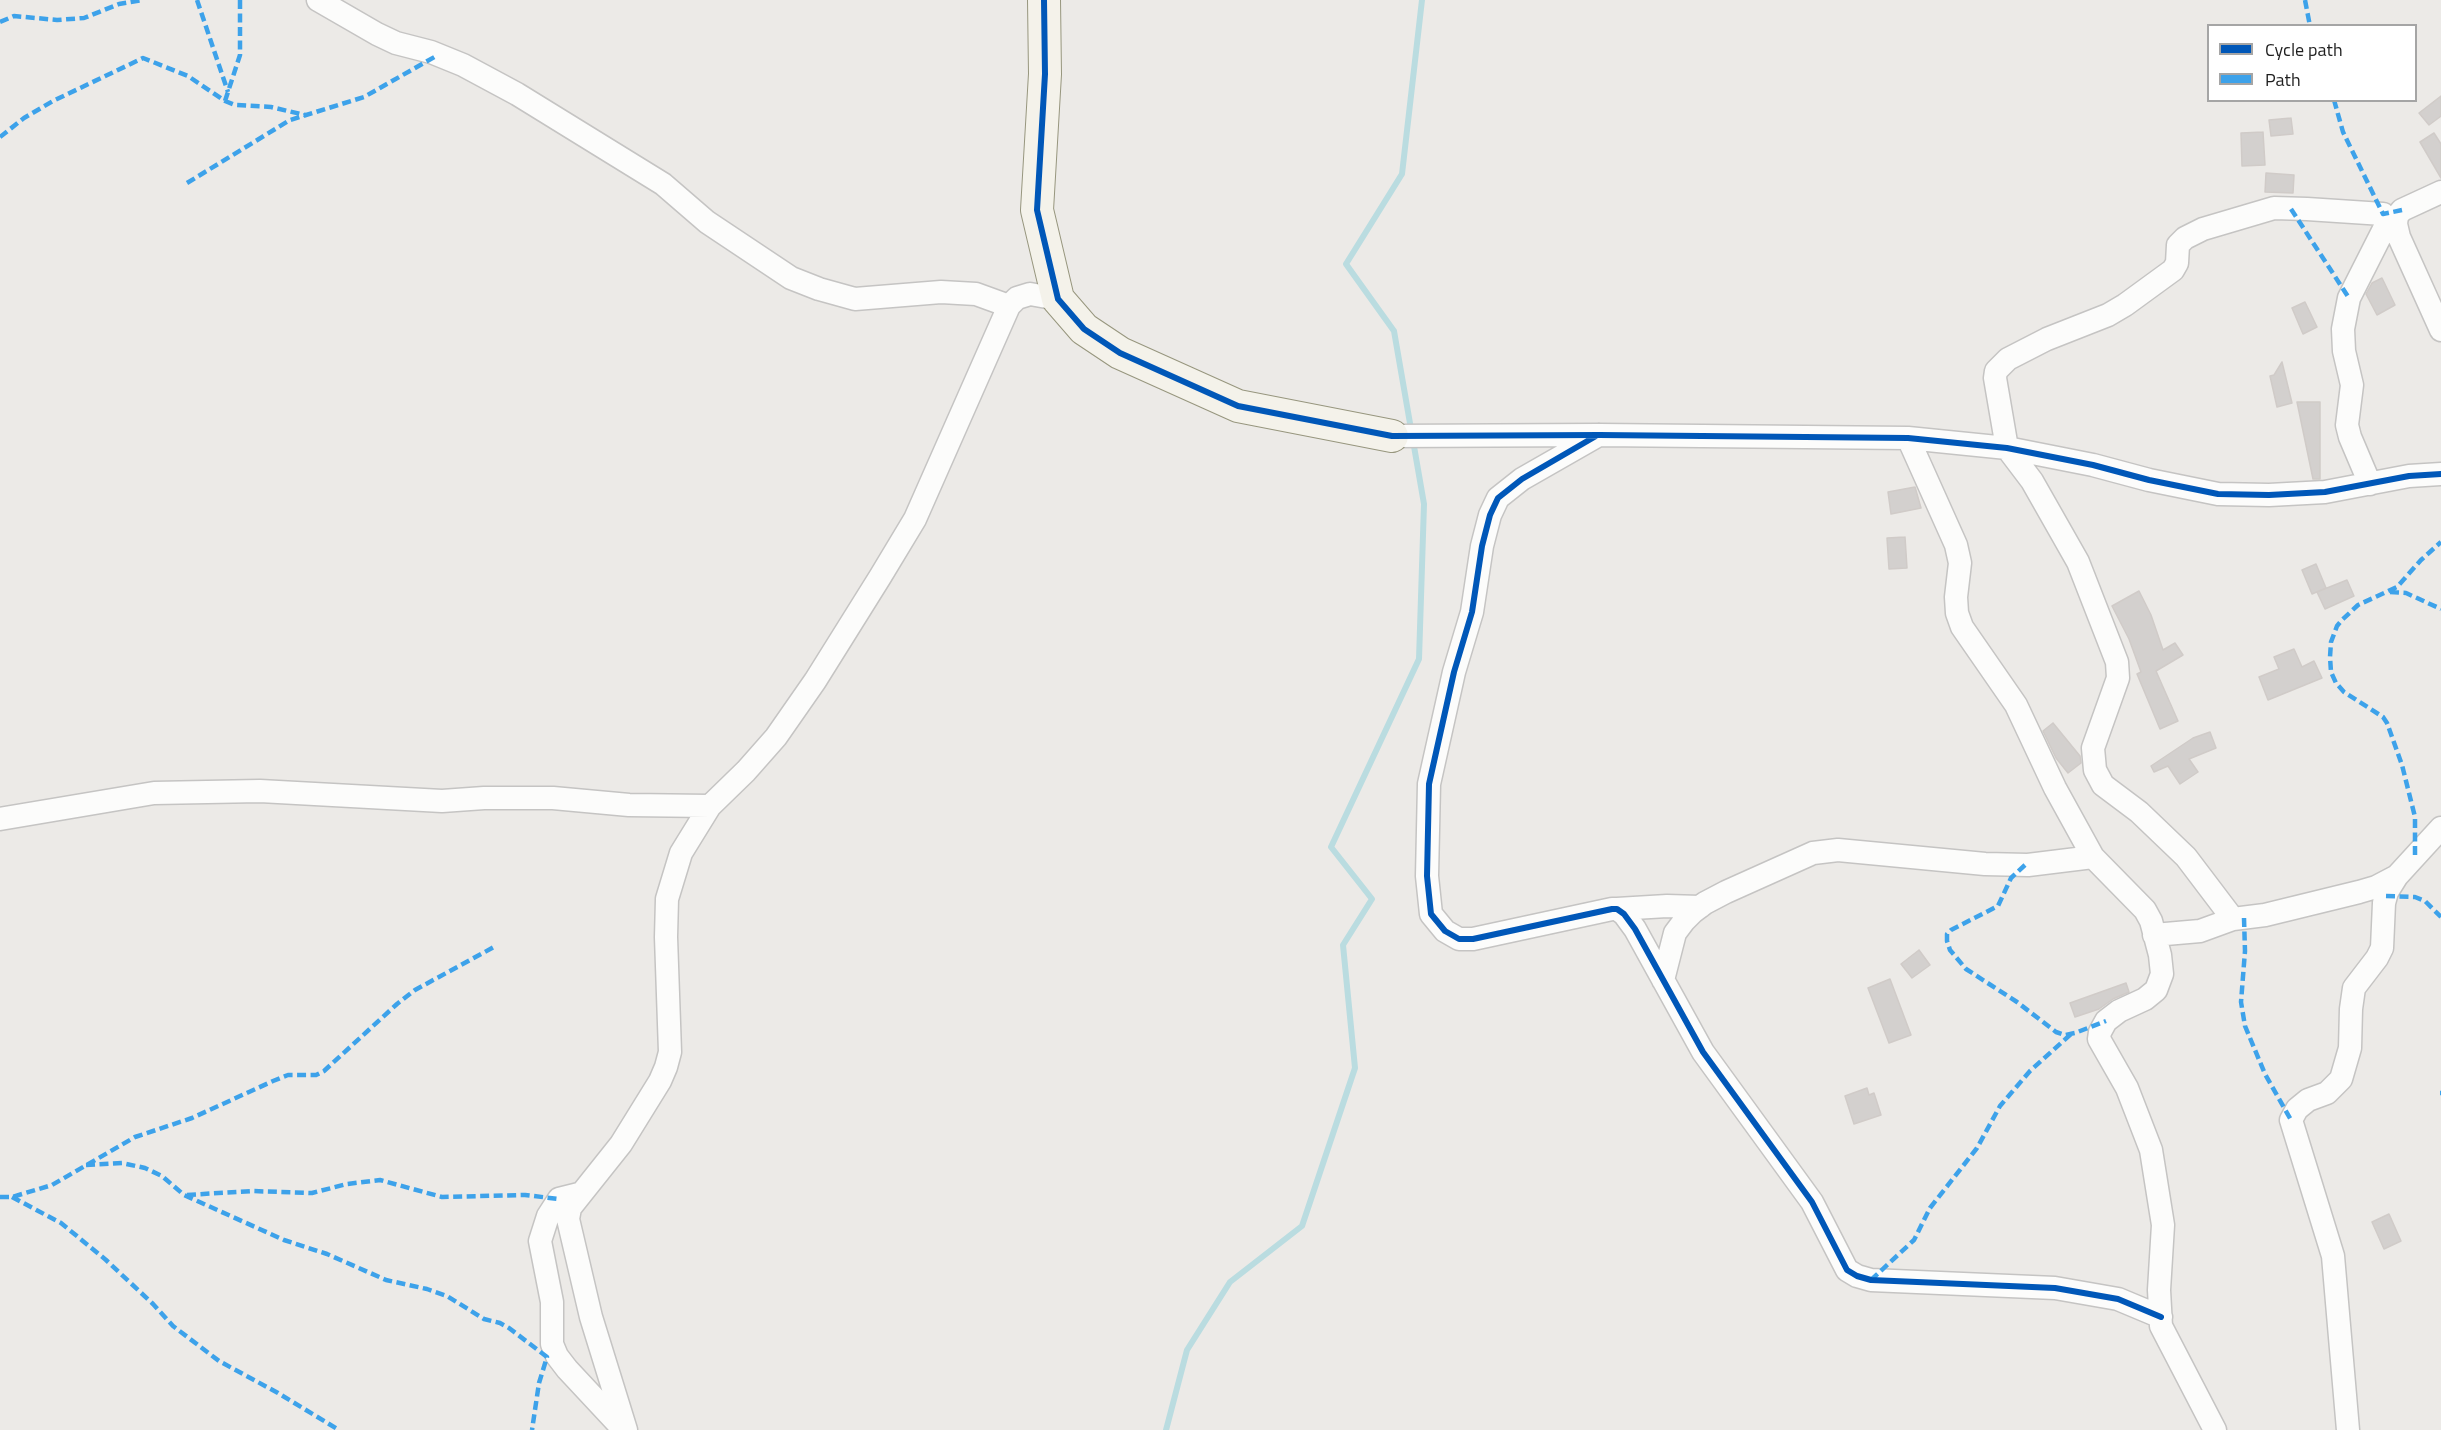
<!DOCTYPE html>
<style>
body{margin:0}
#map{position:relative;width:2441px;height:1430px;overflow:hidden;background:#eceae7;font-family:"Titillium Web",sans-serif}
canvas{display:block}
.legend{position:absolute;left:2207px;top:24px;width:210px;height:78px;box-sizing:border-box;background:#fff;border:2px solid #a5a5a5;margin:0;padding:8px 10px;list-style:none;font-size:18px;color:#1e1e1e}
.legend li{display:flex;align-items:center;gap:12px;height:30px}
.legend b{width:30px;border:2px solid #a5a5a5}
</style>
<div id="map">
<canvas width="2441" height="1430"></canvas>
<ul class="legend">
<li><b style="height:8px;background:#0057b8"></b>Cycle path</li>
<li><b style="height:8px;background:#3da2ea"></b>Path</li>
</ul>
</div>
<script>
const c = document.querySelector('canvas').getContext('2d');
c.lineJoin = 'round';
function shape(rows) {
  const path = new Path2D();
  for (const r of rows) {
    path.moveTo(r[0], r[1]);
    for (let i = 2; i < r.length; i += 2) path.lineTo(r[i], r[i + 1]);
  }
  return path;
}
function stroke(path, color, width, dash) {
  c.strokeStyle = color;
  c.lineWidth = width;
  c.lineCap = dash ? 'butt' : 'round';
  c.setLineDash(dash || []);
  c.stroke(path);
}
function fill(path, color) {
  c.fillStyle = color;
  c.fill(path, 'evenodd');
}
stroke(shape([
 [1166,1430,1187,1350,1230,1282,1302,1226,1355,1068,1343,945,1372,899,1331,847,1419,659,1424,504,1394,331,1346,264,1402,174,1422,0]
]), '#badce0', 6);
const building = shape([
 [2441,96,2441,116,2429,125,2419,113,2441,96],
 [2291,118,2293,134,2271,136,2269,120,2291,118],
 [2263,132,2265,165,2242,166,2241,133,2263,132],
 [2434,133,2441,144,2441,178,2420,142,2434,133],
 [2266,173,2294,175,2293,193,2265,192,2266,173],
 [2382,278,2395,305,2377,315,2366,294,2372,283,2382,278],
 [2305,302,2317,327,2303,334,2292,308,2305,302],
 [2282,362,2292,403,2277,407,2270,376,2274,375,2282,362],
 [2297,402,2320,402,2320,479,2313,479,2297,402],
 [1915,487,1921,508,1891,514,1888,492,1915,487],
 [1905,537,1907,568,1889,569,1887,538,1905,537],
 [2316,564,2326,588,2312,594,2302,570,2316,564],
 [2347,580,2354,596,2325,609,2317,592,2347,580],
 [2139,591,2151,615,2163,650,2175,643,2183,655,2156,671,2178,721,2160,729,2137,674,2141,672,2129,639,2112,606,2139,591],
 [2294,649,2302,667,2314,661,2322,678,2268,700,2259,677,2279,669,2274,657,2294,649],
 [2053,723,2080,756,2081,763,2068,773,2056,758,2043,731,2053,723],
 [2210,732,2216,748,2189,759,2198,772,2180,784,2168,766,2154,772,2151,766,2193,738,2210,732],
 [1919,950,1930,965,1912,978,1901,964,1919,950],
 [1890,979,1911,1035,1889,1043,1868,988,1890,979],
 [2126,983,2129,992,2113,999,2099,1009,2075,1017,2070,1003,2126,983],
 [1867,1088,1869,1095,1874,1093,1881,1115,1854,1124,1845,1096,1867,1088],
 [2389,1214,2401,1241,2384,1249,2372,1222,2389,1214]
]);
fill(building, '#d3d0ce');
stroke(building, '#d0cbc8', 1.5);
const street = shape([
 [318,0,377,34,396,43,431,52,463,65,517,94,663,184,707,222,791,278,819,289,855,299,941,292,976,294,1009,306,1017,298,1030,294,1058,299],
 [2441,192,2402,210,2397,216,2396,224,2399,237,2441,330],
 [1599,435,1522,479,1498,498,1490,515,1482,546,1472,612,1454,672,1429,784,1427,876,1431,914,1445,931,1459,939,1473,939,1612,909,1617,909,1624,914,1635,929,1703,1052,1812,1202,1847,1270,1857,1276,1871,1280,2055,1288,2118,1299,2161,1317],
 [1392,436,1599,435,1908,438,2007,448,2093,465,2149,480,2218,494,2269,495,2325,492,2409,476,2441,474],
 [1908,438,1956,545,1960,563,1956,597,1957,613,1962,627,2016,705,2055,788,2093,857,2145,910,2151,921,2160,955,2162,974,2156,990,2145,999,2119,1011,2106,1021,2100,1032,2099,1039,2127,1088,2151,1150,2163,1225,2159,1290,2161,1326,2215,1430],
 [2370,484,2350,437,2347,425,2352,385,2344,351,2343,329,2349,298,2387,223],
 [0,819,154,793,260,791,442,801,484,798,553,798,629,805,710,806],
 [1617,909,1667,906,1700,907],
 [2233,919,2186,857,2139,812,2103,785,2095,770,2093,748,2118,678,2117,662,2078,562,2032,481,2007,448,1995,378,1996,371,2008,359,2047,339,2108,315,2125,305,2173,270,2177,263,2178,245,2185,238,2203,229,2274,208,2307,209,2383,214,2387,223,2399,237],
 [2154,935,2200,931,2233,919,2265,915,2359,892,2376,887,2397,876],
 [1663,980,1675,933,1684,921,1693,912,1705,903,1726,892,1813,853,1838,850,1985,864,2028,865,2093,857],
 [579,1194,559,1199,548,1216,540,1241,552,1302,552,1344,557,1356,567,1369,623,1429],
 [626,1430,591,1317,568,1219,570,1208,621,1144,660,1081,666,1067,670,1052,666,937,667,899,681,853,710,806,746,771,776,737,815,681,880,577,915,519,1009,306],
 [2348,1430,2333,1256,2291,1120,2297,1109,2308,1100,2327,1093,2341,1079,2350,1048,2351,1009,2354,988,2377,958,2382,948,2384,903,2387,892,2397,876,2441,828]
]);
const secondary = shape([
 [1044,0,1045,74,1037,210,1058,299,1084,329,1120,353,1238,406,1392,436]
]);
stroke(street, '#c5c4c3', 25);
stroke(secondary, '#97967e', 34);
stroke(street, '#fcfcfb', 22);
stroke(secondary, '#f4f2ea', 32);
stroke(shape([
 [197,0,228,92],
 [2305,0,2310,26],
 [0,22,14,16,57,20,84,18,119,4,142,0],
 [2334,100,2343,132,2383,214,2402,210],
 [225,101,240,55,240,0],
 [0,137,24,118,53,101,143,58,188,76,225,101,235,105,271,107,305,115],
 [187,183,290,120,364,97,438,55],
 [2291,209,2349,298],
 [2390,592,2406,593,2441,609],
 [2415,855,2415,817,2402,765,2387,723,2383,717,2344,692,2336,683,2331,672,2330,657,2331,642,2337,626,2342,620,2358,605,2397,587,2421,560,2441,542],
 [2025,865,2011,878,1998,906,1951,930,1947,934,1947,941,1950,950,1966,969,2017,1002,2056,1032,2065,1035,2075,1033,2106,1021],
 [2386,896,2415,897,2425,901,2441,917],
 [2244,918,2245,951,2241,1002,2245,1026,2265,1074,2291,1120],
 [2440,1093,2441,1093],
 [86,1165,122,1163,145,1168,162,1176,184,1195,284,1240,327,1254,386,1280,427,1289,447,1296,484,1319,500,1323,509,1328,547,1357,539,1383,532,1430],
 [187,1195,252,1191,312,1193,347,1184,380,1180,442,1197,525,1195,559,1199],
 [0,1197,12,1197,52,1185,135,1137,192,1118,273,1081,288,1075,316,1075,324,1071,397,1004,415,990,494,947],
 [12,1197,61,1223,106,1260,153,1304,173,1326,219,1361,278,1393,339,1430],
 [1871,1280,1914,1240,1930,1208,1977,1148,2000,1106,2030,1071,2071,1034]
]), '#3da2ea', 4.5, [9, 4.5]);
stroke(shape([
 [1044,0,1045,74,1037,210,1058,299,1084,329,1120,353,1238,406,1392,436,1599,435,1908,438,2007,448,2093,465,2149,480,2218,494,2269,495,2325,492,2409,476,2441,474],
 [1596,436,1522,479,1498,498,1490,515,1482,546,1472,612,1454,672,1429,784,1427,876,1431,914,1445,931,1459,939,1473,939,1612,909,1617,909,1624,914,1635,929,1703,1052,1812,1202,1847,1270,1857,1276,1871,1280,2055,1288,2118,1299,2161,1317]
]), '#0057b8', 6);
</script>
